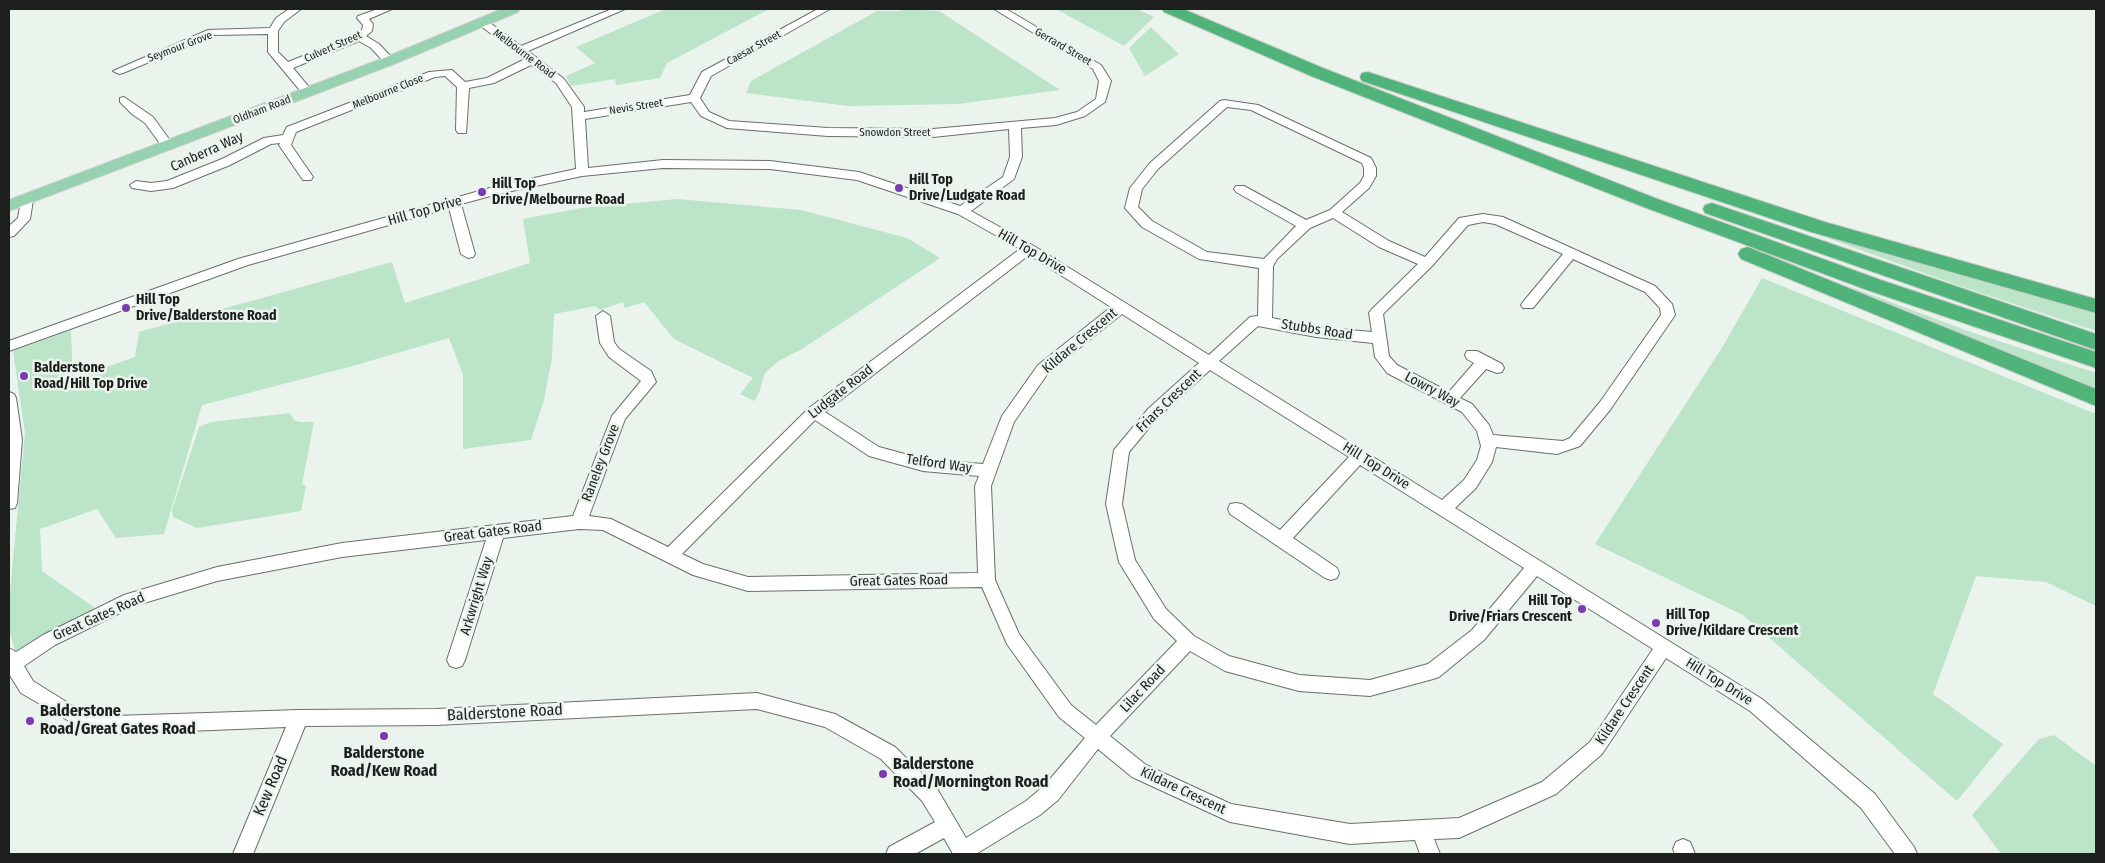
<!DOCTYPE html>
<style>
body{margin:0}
#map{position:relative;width:2105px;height:863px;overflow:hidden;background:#ebf3ed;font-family:"Fira Sans Condensed",sans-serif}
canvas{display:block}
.frame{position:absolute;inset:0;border:10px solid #1c1f1d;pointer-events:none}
</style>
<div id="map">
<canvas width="2105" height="863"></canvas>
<div class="frame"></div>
</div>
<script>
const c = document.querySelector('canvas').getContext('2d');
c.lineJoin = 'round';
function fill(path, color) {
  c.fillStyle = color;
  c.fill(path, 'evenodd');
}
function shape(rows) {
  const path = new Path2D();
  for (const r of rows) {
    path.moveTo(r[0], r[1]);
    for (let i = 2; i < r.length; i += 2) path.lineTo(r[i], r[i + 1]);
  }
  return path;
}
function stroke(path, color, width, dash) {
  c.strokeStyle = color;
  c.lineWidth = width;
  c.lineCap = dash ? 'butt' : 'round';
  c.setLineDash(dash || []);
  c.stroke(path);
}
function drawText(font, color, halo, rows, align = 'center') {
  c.font = font + ' "Fira Sans Condensed",sans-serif';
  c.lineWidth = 5;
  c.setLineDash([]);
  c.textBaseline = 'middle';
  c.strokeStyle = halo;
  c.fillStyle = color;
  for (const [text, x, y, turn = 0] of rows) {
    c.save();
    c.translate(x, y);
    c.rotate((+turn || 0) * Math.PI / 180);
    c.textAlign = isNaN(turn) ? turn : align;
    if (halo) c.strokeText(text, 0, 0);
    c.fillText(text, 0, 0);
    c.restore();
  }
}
fill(shape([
 [666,9,769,9,667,63,660,78,616,85,615,79,571,86,566,76,595,63,576,47],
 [902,9,939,11,1060,90,958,104,848,106,746,93,751,81,877,11,901,11],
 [1056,9,1137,9,1154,17,1124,46],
 [1151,27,1179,54,1145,76,1129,48],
 [677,199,801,210,907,238,940,258,802,349,777,362,765,373,759,393,754,401,740,394,753,378,674,339,644,302,625,308,623,302,600,310,595,306,554,314,552,358,544,400,531,440,463,449,463,375,449,338,349,367,202,405,164,534,116,538,97,509,40,529,42,571,95,608,15,652,9,629,9,603,25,433,13,351,71,330,73,379,135,357,139,332,392,262,405,303,530,263,523,219,581,208],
 [1742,207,1926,264,2096,310,2096,331,1957,285],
 [1762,278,2096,414,2096,606,2046,582,1976,576,1933,694,2003,744,1957,801,1743,615,1595,544,1723,346],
 [1837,282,1971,332,2096,373,2096,393],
 [290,413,294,420,299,422,314,422,302,484,306,486,301,511,197,528,173,517,172,510,199,427,211,422],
 [2054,735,2096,766,2096,854,2001,854,1972,815,2039,739]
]), '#bbe4c8');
const minor = shape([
 [289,9,301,9,284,22,278,31,278,52,288,62,350,37,362,30,363,25,357,18,358,16,378,9,392,9,369,19,373,24,372,31,366,36,379,44,395,61,389,64,385,63,371,48,359,41,293,68,313,92,307,95,303,94,268,52,268,34,214,35,123,73,119,74,113,71,208,30,270,28,276,18,289,9],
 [612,9,625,9,528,51,564,79,584,107,584,112,690,95,702,72,818,9,830,9,711,76,700,98,709,112,729,121,828,128,933,129,1055,118,1077,112,1096,99,1099,81,1093,69,994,9,1006,9,1101,65,1111,81,1105,102,1085,116,1056,125,1021,128,1022,157,1014,179,971,211,1034,246,1209,355,1250,317,1258,316,1259,268,1199,259,1142,227,1125,208,1130,188,1150,163,1220,101,1224,100,1258,105,1371,158,1376,168,1376,176,1369,188,1342,212,1389,241,1425,257,1459,218,1483,214,1503,217,1655,286,1672,304,1675,315,1610,410,1580,446,1557,454,1496,447,1492,462,1476,488,1455,508,1762,699,1875,794,1914,847,1917,854,1895,854,1861,808,1750,711,1666,658,1602,754,1556,794,1459,838,1434,839,1440,854,1420,854,1415,840,1350,844,1230,822,1132,777,1098,749,1058,800,1040,815,976,854,953,854,944,838,915,854,886,854,889,847,935,822,922,801,881,759,825,727,757,709,436,725,305,726,253,854,233,854,286,727,114,734,69,721,21,693,9,674,9,648,16,652,43,635,124,595,217,567,342,543,573,516,612,416,641,381,609,357,600,343,596,316,603,311,610,316,614,342,619,349,651,371,656,382,625,419,589,516,611,519,668,547,809,408,1020,249,958,214,857,180,770,169,663,168,582,176,498,194,461,204,475,254,473,257,468,258,461,254,449,208,248,265,9,351,9,341,238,259,497,186,576,169,572,107,556,83,531,65,494,83,469,88,466,133,458,133,456,130,457,87,445,76,435,77,296,132,291,145,313,177,311,180,303,180,279,145,280,143,271,144,230,165,173,188,151,191,132,188,130,185,136,181,151,183,167,181,222,159,264,138,283,135,287,127,429,72,452,70,465,82,487,78,525,59,478,24,478,20,486,20,521,46,612,9],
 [691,102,701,116,727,128,828,136,933,137,1009,129,1010,157,1003,177,960,206,859,172,770,161,663,160,588,168,585,119,691,102],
 [1227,107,1251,110,1362,163,1364,168,1364,176,1360,183,1330,210,1306,220,1244,186,1236,186,1234,189,1236,192,1296,226,1264,259,1207,252,1152,221,1138,207,1142,189,1158,169,1227,107],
 [1333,218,1379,247,1418,264,1371,310,1369,313,1372,332,1316,327,1272,318,1273,266,1277,259,1310,228,1333,218],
 [1483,222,1495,224,1563,254,1523,302,1521,305,1523,308,1533,308,1573,259,1645,292,1660,308,1661,315,1600,402,1570,438,1563,441,1493,435,1489,425,1472,404,1460,398,1486,369,1497,373,1502,372,1504,368,1502,364,1477,351,1467,351,1465,355,1467,359,1474,363,1449,392,1397,365,1389,356,1383,314,1432,266,1468,225,1483,222],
 [1029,255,1111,307,1038,365,1002,416,983,464,923,459,879,447,825,412,1029,255],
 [1122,314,1199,363,1148,409,1114,450,1106,504,1119,562,1154,619,1177,641,1096,725,1071,705,1019,634,995,580,991,486,1014,422,1048,373,1122,314],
 [1258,326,1316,337,1373,343,1375,357,1387,373,1462,412,1477,431,1481,446,1477,460,1464,480,1442,500,1219,361,1258,326],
 [1210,370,1349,457,1280,530,1242,504,1236,503,1230,504,1228,509,1230,514,1325,578,1331,580,1337,578,1339,573,1337,568,1293,538,1360,465,1524,568,1472,630,1428,664,1370,680,1299,675,1229,656,1194,636,1166,609,1135,560,1122,504,1129,452,1158,417,1210,370],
 [815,420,869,456,923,471,979,476,975,486,978,573,748,577,703,564,682,554,815,420],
 [579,529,603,530,693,575,748,591,982,587,1007,644,1059,717,1085,738,1044,786,1026,801,966,838,936,787,895,747,835,714,757,693,436,709,299,710,114,716,73,706,33,681,24,666,55,645,134,606,217,581,342,557,486,540,447,660,450,666,456,668,462,666,465,660,503,538,579,529],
 [1537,576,1653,649,1590,742,1542,782,1459,818,1350,824,1231,804,1146,765,1110,736,1190,651,1225,671,1299,691,1370,696,1433,679,1439,677,1484,640,1537,576],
 [124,97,153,117,174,146,172,149,164,149,145,123,132,114,120,102,120,98,124,97],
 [27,196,33,200,30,219,14,236,9,237,9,226,18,218,21,200,27,196],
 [9,392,14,394,16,398,22,440,17,503,15,508,9,509,9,392],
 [1683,839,1690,842,1695,854,1675,854,1673,849,1676,842,1683,839]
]);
const major = shape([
 [502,9,520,9,518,12,394,64,9,211,9,200,384,58,502,9]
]);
const highway = shape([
 [1162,9,1183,9,1323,68,1655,198,1881,280,2096,352,2096,368,1867,290,1641,206,1311,76,1164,12,1162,9],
 [1368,72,1825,222,2096,299,2096,313,1811,232,1362,81,1360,77,1362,73,1368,72],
 [1712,203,2096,334,2096,350,1705,213,1703,209,1705,205,1712,203],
 [1748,247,2096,389,2096,406,1741,259,1738,254,1741,249,1748,247]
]);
stroke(minor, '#69706b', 2);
stroke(major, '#cdcecd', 2);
stroke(highway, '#cdcecd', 2);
fill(minor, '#fff');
fill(major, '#96d2af');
fill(highway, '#50b47a');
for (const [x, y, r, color] of [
 [899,188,5,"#7a3bb0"],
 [482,192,5,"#7a3bb0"],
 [126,308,5,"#7a3bb0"],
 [24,376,5,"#7a3bb0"],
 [1582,609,5,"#7a3bb0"],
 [1656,623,5,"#7a3bb0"],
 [30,721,5,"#7a3bb0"],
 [384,736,5,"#7a3bb0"],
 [883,774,5,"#7a3bb0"]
]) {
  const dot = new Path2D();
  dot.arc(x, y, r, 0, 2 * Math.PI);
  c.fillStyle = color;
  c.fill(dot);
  stroke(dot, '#ebf3ed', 2);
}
drawText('11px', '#1c1f1d', '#ebf3ed', [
 ["Seymour Grove",180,47,-21],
 ["Culvert Street",333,47,-24],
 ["Gerrard Street",1063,47,30],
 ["Caesar Street",754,48,-29],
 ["Melbourne Road",524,54,37],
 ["Melbourne Close",388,92,-22],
 ["Nevis Street",636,107,-9],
 ["Oldham Road",262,110,-21],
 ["Snowdon Street",895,133]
]);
drawText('14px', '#1c1f1d', '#ebf3ed', [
 ["Canberra Way",207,152,-24],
 ["Hill Top Drive",425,211,-16],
 ["Hill Top Drive",1032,252,30],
 ["Stubbs Road",1317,330,9],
 ["Kildare Crescent",1080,341,-40],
 ["Lowry Way",1432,390,28],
 ["Ludgate Road",841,392,-38],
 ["Friars Crescent",1169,401,-44],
 ["Raneley Grove",601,463,-69],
 ["Telford Way",939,464,8],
 ["Hill Top Drive",1376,466,32],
 ["Great Gates Road",493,532,-7],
 ["Great Gates Road",899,581,-1],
 ["Arkwright Way",477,596,-73],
 ["Great Gates Road",99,617,-24],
 ["Hill Top Drive",1719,682,32],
 ["Lilac Road",1143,689,-47],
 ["Kildare Crescent",1625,705,-56],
 ["Kildare Crescent",1183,791,25]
]);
drawText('bold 14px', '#1c1f1d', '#ebf3ed', [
 ["Hill Top",909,180],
 ["Drive/Ludgate Road",909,196],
 ["Hill Top",492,184],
 ["Drive/Melbourne Road",492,200],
 ["Hill Top",136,300],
 ["Drive/Balderstone Road",136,316],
 ["Balderstone",34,368],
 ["Road/Hill Top Drive",34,384],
 ["Hill Top",1572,601,"right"],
 ["Drive/Friars Crescent",1572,617,"right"],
 ["Hill Top",1666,615],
 ["Drive/Kildare Crescent",1666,631]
], 'left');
drawText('bold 16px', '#1c1f1d', '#ebf3ed', [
 ["Balderstone",40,712],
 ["Road/Great Gates Road",40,730],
 ["Balderstone",384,754,"center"],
 ["Road/Kew Road",384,772,"center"],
 ["Balderstone",893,765],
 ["Road/Mornington Road",893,783]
], 'left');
drawText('16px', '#1c1f1d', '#ebf3ed', [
 ["Balderstone Road",505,713,-3],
 ["Kew Road",271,786,-67]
]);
</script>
